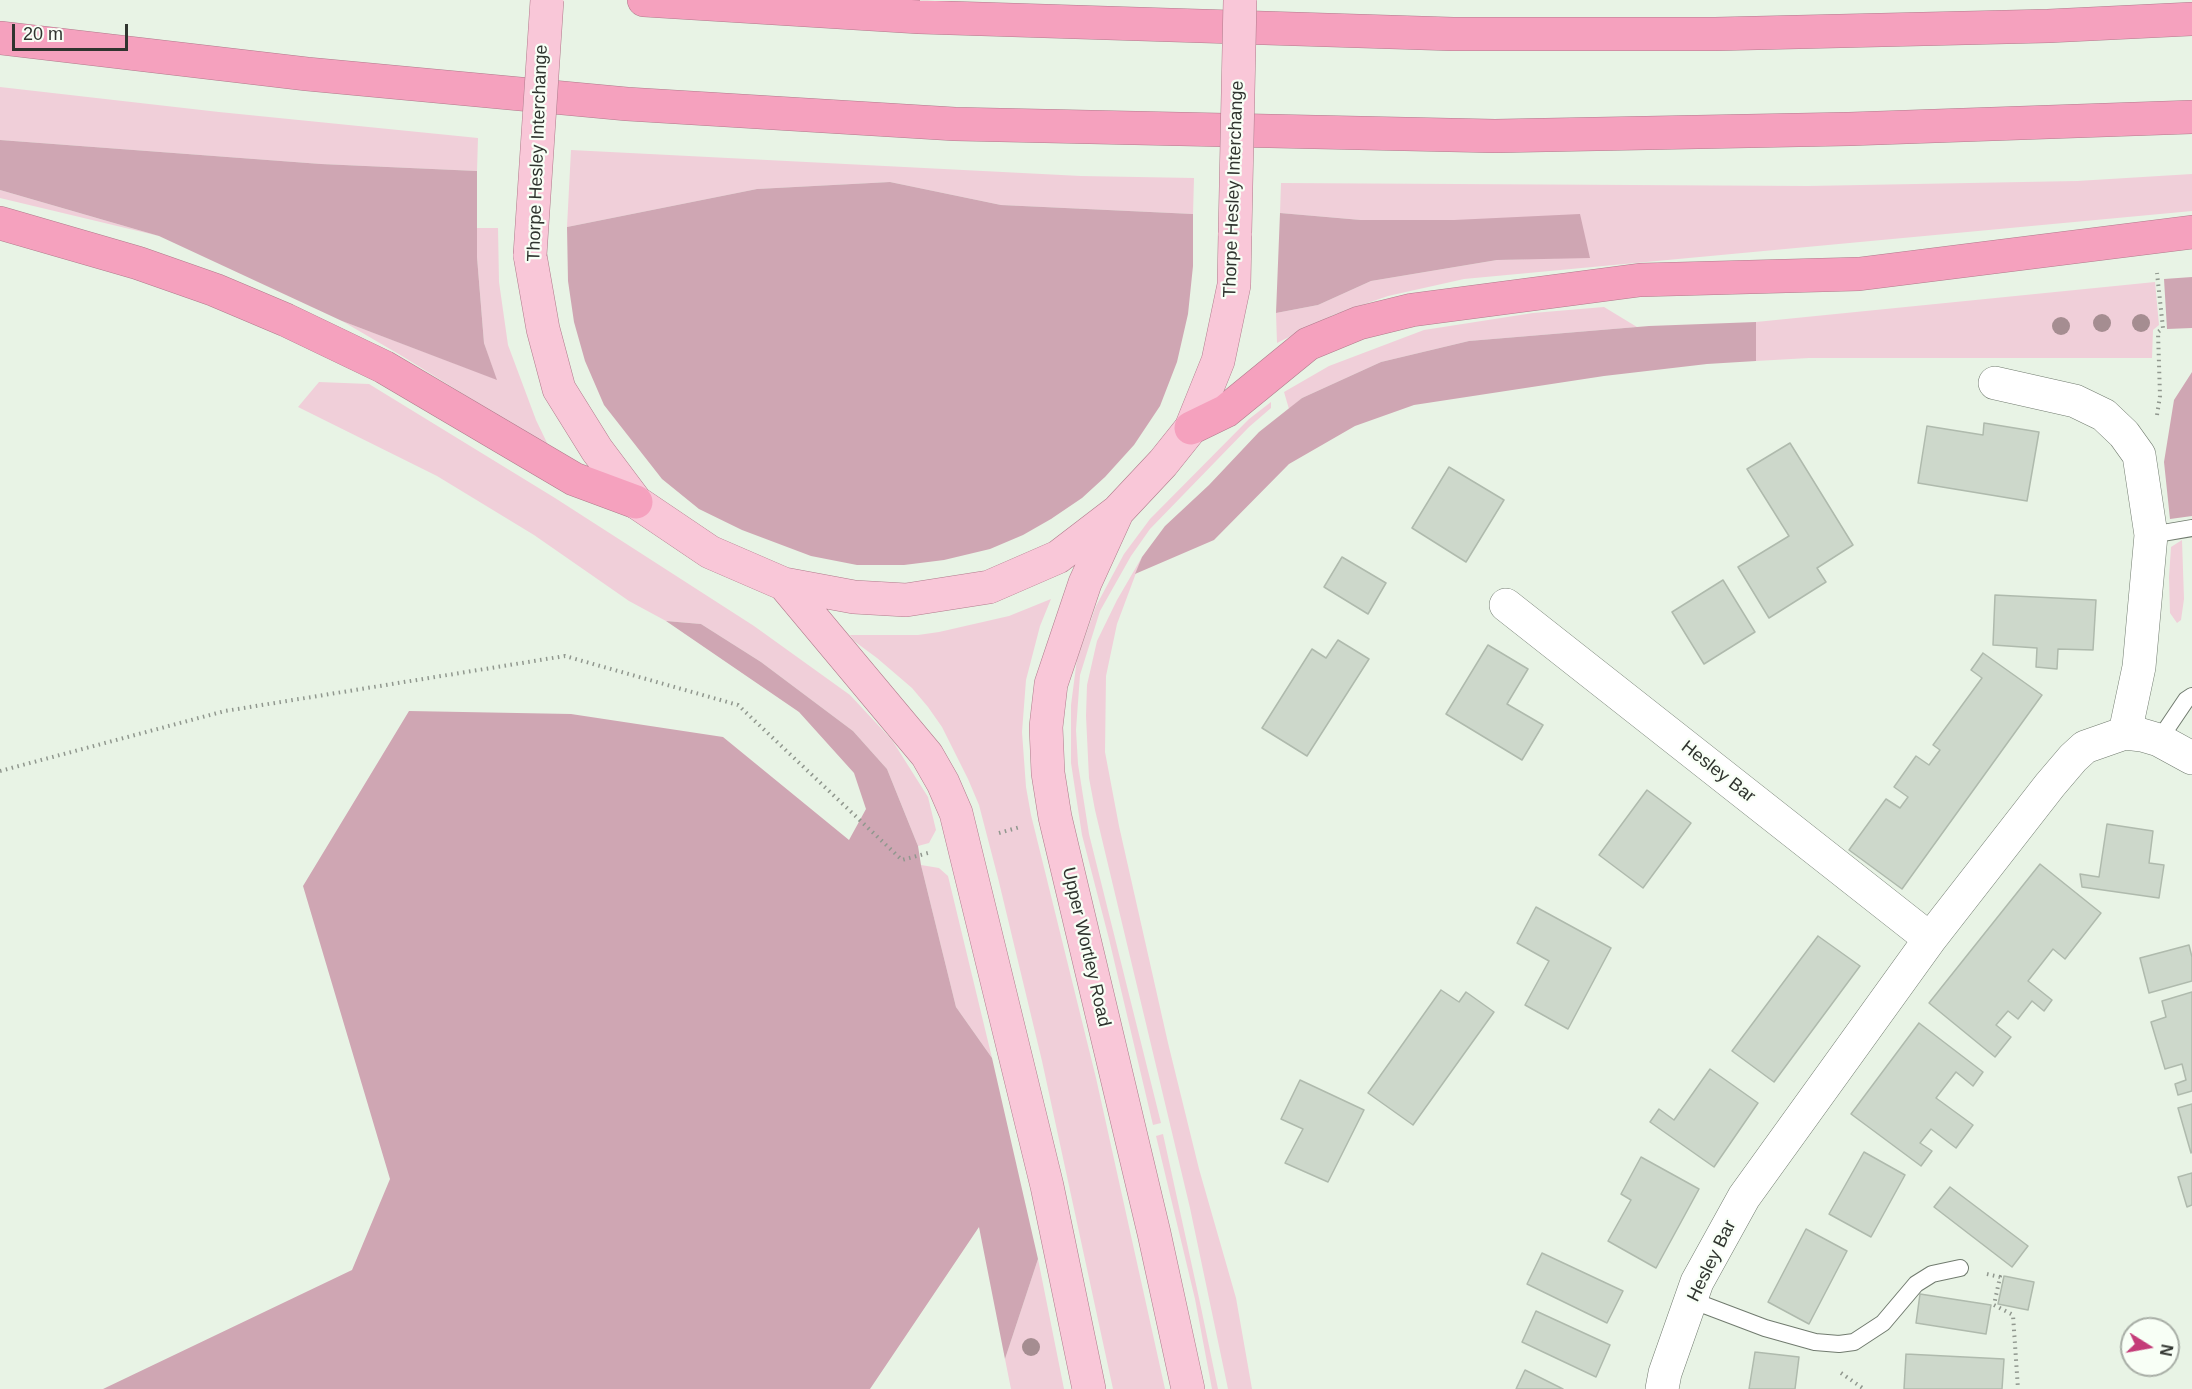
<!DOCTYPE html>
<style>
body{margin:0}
#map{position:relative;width:2192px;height:1389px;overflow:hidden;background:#e8f3e5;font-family:Arial,sans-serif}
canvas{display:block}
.north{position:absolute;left:2120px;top:1317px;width:60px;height:60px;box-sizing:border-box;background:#f8fff6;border:2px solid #a8aea6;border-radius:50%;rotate:101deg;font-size:16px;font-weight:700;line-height:24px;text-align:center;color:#30342f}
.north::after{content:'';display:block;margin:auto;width:21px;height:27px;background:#c43c78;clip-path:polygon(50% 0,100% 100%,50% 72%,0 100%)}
.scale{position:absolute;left:12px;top:24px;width:116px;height:27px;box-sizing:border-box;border:3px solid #30342f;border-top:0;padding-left:8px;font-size:18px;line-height:21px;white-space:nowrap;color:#30342f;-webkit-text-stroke:4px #f8fff6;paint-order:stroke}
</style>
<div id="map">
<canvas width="2192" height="1389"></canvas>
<div class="north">N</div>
<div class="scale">20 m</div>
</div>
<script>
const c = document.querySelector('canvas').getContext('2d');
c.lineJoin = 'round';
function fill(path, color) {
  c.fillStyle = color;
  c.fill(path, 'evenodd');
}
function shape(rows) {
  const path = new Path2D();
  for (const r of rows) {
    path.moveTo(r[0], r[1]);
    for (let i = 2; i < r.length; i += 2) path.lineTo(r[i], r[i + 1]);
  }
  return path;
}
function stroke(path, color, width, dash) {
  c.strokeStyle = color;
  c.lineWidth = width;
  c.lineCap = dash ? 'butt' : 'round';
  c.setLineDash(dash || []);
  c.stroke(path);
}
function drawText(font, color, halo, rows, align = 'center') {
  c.font = font + ' Arial,sans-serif';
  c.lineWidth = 4.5;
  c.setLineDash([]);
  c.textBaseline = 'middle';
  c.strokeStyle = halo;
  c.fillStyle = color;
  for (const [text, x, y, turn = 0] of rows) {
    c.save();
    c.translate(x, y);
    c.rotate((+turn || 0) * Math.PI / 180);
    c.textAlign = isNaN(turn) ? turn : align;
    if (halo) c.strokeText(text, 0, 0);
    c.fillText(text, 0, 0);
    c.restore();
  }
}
fill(shape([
 [0,87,219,112,478,138,477,171,321,164,0,140],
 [571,150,1081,176,1194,178,1193,214,1001,205,890,182,757,189,567,227],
 [2192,174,2192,211,1464,279,1388,296,1333,315,1277,343,1276,313,1318,305,1371,281,1497,260,1590,257,1454,220,1361,220,1280,213,1281,183,1808,186,2077,181],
 [0,190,159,236,0,198],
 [477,228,498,228,499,282,508,345,536,420,549,447,402,356,342,321,496,379,484,343,477,257],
 [2155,282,2159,325,2153,330,2152,358,1809,358,1756,361,1756,322],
 [1604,307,1637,327,1469,341,1381,362,1302,398,1289,409,1284,392,1329,366,1424,330,1533,313],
 [319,382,369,384,555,498,754,626,850,695,892,740,928,797,936,830,929,843,918,846,887,769,853,731,761,662,701,624,666,621,629,601,534,535,437,476,298,407],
 [1271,402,1271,408,1249,427,1150,529,1131,556,1100,611,1080,675,1076,730,1078,764,1089,834,1161,1123,1153,1125,1109,939,1082,835,1071,763,1071,705,1077,659,1096,606,1124,554,1150,519,1249,419],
 [2182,540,2184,599,2181,620,2177,623,2170,613,2169,577,2171,547],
 [1142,557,1117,624,1106,676,1105,752,1119,826,1168,1043,1199,1169,1236,1298,1252,1389,1228,1389,1190,1208,1095,810,1089,778,1086,716,1087,685,1097,641,1117,600],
 [1051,599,1040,626,1026,680,1022,732,1026,787,1031,815,1096,1078,1165,1389,1113,1389,1042,1061,998,878,979,805,968,779,942,727,928,707,912,688,877,658,854,641,850,635,918,635,939,632,1009,616],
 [921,865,939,868,948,876,992,1058,956,1007],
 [1163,1134,1199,1298,1218,1389,1212,1389,1195,1299,1156,1136],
 [1038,1259,1064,1389,1011,1389,1005,1359]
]), '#f0cfd9');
fill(shape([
 [0,140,321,164,477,171,477,257,484,343,497,380,342,321,159,236,0,190],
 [890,182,1001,205,1193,214,1193,266,1188,314,1177,362,1160,406,1134,445,1105,477,1082,498,1051,519,1023,535,990,549,944,560,904,565,857,565,811,556,742,530,699,509,662,479,604,405,585,361,574,322,568,281,567,227,757,189],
 [1280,213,1361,220,1454,220,1580,214,1590,258,1497,260,1371,281,1318,305,1276,313],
 [2192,277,2192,328,2167,329,2164,279],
 [1756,322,1756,361,1707,364,1604,376,1414,405,1355,426,1289,464,1214,540,1135,574,1142,557,1165,526,1209,485,1259,432,1302,398,1381,362,1469,341,1649,326],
 [2192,372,2192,516,2170,519,2164,462,2174,400],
 [666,621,701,624,761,662,853,731,887,769,918,846,921,865,956,1007,992,1058,1038,1259,1005,1359,979,1227,870,1389,103,1389,352,1270,390,1179,303,886,409,711,571,714,723,737,849,840,866,809,854,773,799,712]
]), '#cfa6b3');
const building = shape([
 [1984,423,2039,432,2027,501,1918,483,1927,426,1983,435,1984,423],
 [1790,443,1853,545,1817,568,1826,582,1769,618,1738,567,1789,536,1747,469,1790,443],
 [1449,467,1504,500,1466,562,1412,528,1449,467],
 [1342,557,1386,583,1368,614,1324,587,1342,557],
 [1723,580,1755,632,1704,664,1672,612,1723,580],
 [1995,595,2096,600,2093,650,2058,649,2057,669,2036,667,2037,648,1993,645,1995,595],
 [1338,640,1369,659,1307,756,1262,728,1312,649,1326,658,1338,640],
 [1488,645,1528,669,1507,704,1543,725,1522,760,1446,714,1488,645],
 [1983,653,2042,695,1902,889,1849,850,1886,799,1900,808,1908,797,1894,787,1916,756,1929,765,1940,750,1933,745,1982,678,1971,670,1983,653],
 [1647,790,1691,823,1643,888,1599,855,1647,790],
 [2107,824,2153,831,2149,863,2164,865,2159,898,2082,887,2080,874,2099,877,2107,824],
 [2040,864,2101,913,2065,959,2053,949,2028,981,2052,1000,2044,1011,2032,1001,2018,1019,2008,1011,1996,1025,2011,1037,1995,1057,1929,1003,2040,864],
 [1536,907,1611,948,1568,1029,1525,1005,1549,961,1517,943,1536,907],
 [1818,936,1860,966,1774,1082,1732,1051,1818,936],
 [2189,945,2192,957,2192,981,2149,993,2140,958,2189,945],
 [1441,990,1459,1002,1466,992,1494,1012,1413,1125,1368,1093,1441,990],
 [2192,992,2192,1091,2178,1095,2175,1084,2186,1080,2182,1064,2165,1069,2151,1022,2166,1017,2162,1001,2192,992],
 [1919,1023,1983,1072,1973,1086,1956,1072,1936,1098,1973,1125,1956,1148,1931,1129,1920,1143,1932,1151,1921,1166,1851,1114,1919,1023],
 [1710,1069,1758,1103,1714,1167,1650,1122,1659,1109,1674,1120,1710,1069],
 [1300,1080,1364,1110,1328,1182,1285,1163,1303,1129,1281,1119,1300,1080],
 [2192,1104,2192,1152,2191,1153,2178,1108,2192,1104],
 [1864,1152,1905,1175,1871,1237,1829,1214,1864,1152],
 [1641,1157,1699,1189,1656,1268,1608,1241,1631,1200,1621,1194,1641,1157],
 [2192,1173,2192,1205,2187,1207,2178,1177,2192,1173],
 [1950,1187,2028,1246,2012,1267,1934,1207,1950,1187],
 [1806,1229,1847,1251,1809,1324,1768,1302,1806,1229],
 [1542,1253,1623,1291,1607,1323,1527,1284,1542,1253],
 [2004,1276,2034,1282,2028,1310,1998,1304,2004,1276],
 [1920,1294,1991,1305,1986,1334,1916,1323,1920,1294],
 [1536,1311,1610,1345,1596,1377,1522,1342,1536,1311],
 [1755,1352,1799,1357,1795,1389,1749,1389,1755,1352],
 [1906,1354,2004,1359,2002,1389,1904,1389,1906,1354],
 [1525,1370,1563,1389,1516,1389,1525,1370]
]);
fill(building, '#cdd8cb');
stroke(building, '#afbaad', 1.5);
const service = shape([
 [2151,535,2192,528],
 [2159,740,2186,700,2192,696],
 [1691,1300,1765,1328,1815,1342,1839,1344,1854,1342,1883,1323,1916,1284,1932,1274,1960,1268]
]);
const minor = shape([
 [1995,383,2075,401,2104,415,2124,434,2139,455,2151,535,2139,667,2125,733],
 [1506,605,1930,939],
 [1662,1389,1665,1373,1697,1282,1744,1197,1930,939,2050,785,2073,758,2085,747,2125,733,2142,735,2159,740,2192,758]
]);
const primary = shape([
 [530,255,543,329,559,389,597,450,636,502,710,552,784,584,854,597,906,600,989,587,1058,557,1118,511,1163,463,1191,428,1218,361,1234,285,1235,233],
 [1116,515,1085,583,1051,684,1046,727,1048,773,1055,817,1154,1233,1188,1389],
 [784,584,927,755,943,783,956,813,1047,1186,1089,1389]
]);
const motorway = shape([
 [644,0,919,17,1453,34,1715,34,2048,26,2192,19],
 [0,38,307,74,627,104,955,124,1495,136,1849,129,2192,117],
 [0,223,138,263,215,290,286,320,384,367,574,479,636,502],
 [1191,428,1226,411,1308,344,1359,323,1412,310,1640,280,1859,274,2192,232]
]);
stroke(service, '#717b6f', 18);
stroke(minor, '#717b6f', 34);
stroke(primary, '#b07b8c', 34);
stroke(motorway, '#b07b8c', 34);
stroke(shape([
 [2157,415,2160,396,2158,332,2163,328,2157,273],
 [0,771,225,711,565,656,738,705,902,860,928,853],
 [999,833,1020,827],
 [1987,1274,2000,1277,1994,1305,2013,1315,2018,1389],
 [1841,1373,1864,1389]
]), '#90978e', 4, [1.5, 4.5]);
stroke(service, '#fff', 16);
stroke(minor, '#fff', 33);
stroke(primary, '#f9c7d8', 33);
stroke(motorway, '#f5a1be', 33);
const primaryBridge = shape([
 [1235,233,1240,0],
 [530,255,547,0]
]);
stroke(primaryBridge, '#b07b8c', 34, []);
stroke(primaryBridge, '#f9c7d8', 33);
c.fillStyle = '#a58d91';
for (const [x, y] of [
 [2102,323],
 [2141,323],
 [2061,326],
 [1031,1347]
]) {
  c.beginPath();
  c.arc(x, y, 9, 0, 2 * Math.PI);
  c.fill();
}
drawText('18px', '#30342f', '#f8fff6', [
 ["Thorpe Hesley Interchange",538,153,-88],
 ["Thorpe Hesley Interchange",1234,189,-88],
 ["Hesley Bar",1718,772,38],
 ["Upper Wortley Road",1086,947,77],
 ["Hesley Bar",1712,1261,-64]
]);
</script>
